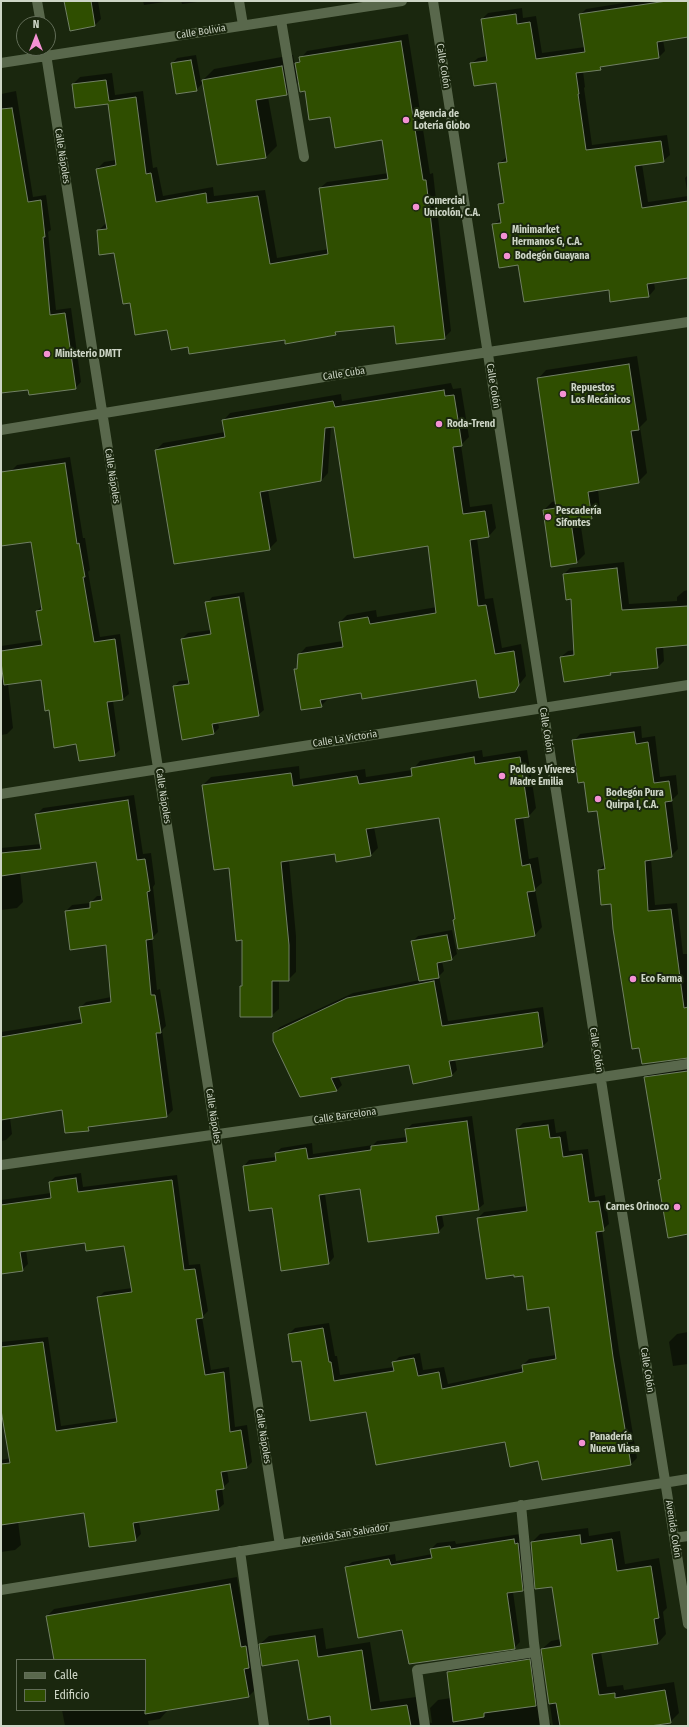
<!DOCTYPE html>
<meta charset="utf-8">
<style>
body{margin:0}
#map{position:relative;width:689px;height:1727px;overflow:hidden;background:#1a270e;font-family:"Fira Sans Condensed",sans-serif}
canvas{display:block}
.frame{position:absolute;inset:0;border:2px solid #cdd5c6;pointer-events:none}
.legend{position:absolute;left:16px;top:1659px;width:130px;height:52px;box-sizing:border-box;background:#1a270e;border:1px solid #626d58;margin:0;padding:5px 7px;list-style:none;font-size:12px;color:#cdd5c6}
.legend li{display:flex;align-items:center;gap:8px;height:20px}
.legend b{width:20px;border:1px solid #626d58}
.north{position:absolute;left:16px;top:16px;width:40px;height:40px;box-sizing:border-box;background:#1a270e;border:1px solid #626d58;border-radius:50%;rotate:0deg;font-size:11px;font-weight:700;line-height:16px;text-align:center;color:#cdd5c6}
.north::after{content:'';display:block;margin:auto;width:14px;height:18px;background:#f491d3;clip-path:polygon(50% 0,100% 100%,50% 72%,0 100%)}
</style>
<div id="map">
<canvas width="689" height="1727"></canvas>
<div class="frame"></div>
<ul class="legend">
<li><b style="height:5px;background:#59684c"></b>Calle</li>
<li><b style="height:11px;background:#2f4e00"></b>Edificio</li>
</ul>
<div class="north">N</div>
</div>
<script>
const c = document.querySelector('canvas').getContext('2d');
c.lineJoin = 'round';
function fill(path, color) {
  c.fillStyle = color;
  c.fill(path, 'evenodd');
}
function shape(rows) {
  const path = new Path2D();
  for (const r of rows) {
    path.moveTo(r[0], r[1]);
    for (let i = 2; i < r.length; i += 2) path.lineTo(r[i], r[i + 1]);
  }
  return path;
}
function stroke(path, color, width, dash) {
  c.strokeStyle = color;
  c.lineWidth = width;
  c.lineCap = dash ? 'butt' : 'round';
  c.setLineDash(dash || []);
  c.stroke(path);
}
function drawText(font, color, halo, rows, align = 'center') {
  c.font = font + ' "Fira Sans Condensed",sans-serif';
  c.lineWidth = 4;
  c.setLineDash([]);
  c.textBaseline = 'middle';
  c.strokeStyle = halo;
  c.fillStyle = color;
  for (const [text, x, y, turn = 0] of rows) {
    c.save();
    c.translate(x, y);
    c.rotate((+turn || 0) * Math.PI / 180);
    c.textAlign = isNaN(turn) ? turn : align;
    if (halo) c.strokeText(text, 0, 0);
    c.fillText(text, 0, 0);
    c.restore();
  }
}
fill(shape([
 [67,1,98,1,101,19,95,25],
 [143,1,171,1,144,5],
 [181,1,205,1,182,4],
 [636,1,688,1,688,36,663,40,665,51,659,57,604,65,600,69,583,71,585,87,584,88,592,145,667,135,670,155,663,161,642,164,648,202,688,196,685,178,688,175,688,277,654,282,655,289,649,296,609,289,519,264,494,225,501,218,499,204,505,199,499,163,507,157,496,82,471,64,478,58,487,56,482,19,488,13,522,8,523,18,536,16,542,53,585,47,580,15,586,9],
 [408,34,430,174,433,173,451,331,444,338,395,325,339,331,335,334,286,339,168,329,131,302,115,252,98,231,105,224,107,223,97,169,104,162,116,160,109,103,73,84,80,77,112,73,115,95,143,91,153,168,157,167,163,196,213,187,214,196,265,190,277,258,329,249,320,188,327,182,389,173,383,139,331,116,305,90,299,81,286,94,268,97,277,146,266,157,218,164,203,83,196,90,172,64,177,58,196,55,201,82,214,69,293,55,295,65,307,51],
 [16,91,33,197,46,195,51,230,48,232,56,310,71,308,81,382,75,388,29,389,1,392,1,94],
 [637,356,647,420,640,427,647,473,638,482,598,489,600,509,592,518,580,520,585,554,577,562,544,510,552,502,556,501,538,379,546,370],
 [451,383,453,389,461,388,469,437,461,445,470,507,492,504,496,528,489,536,477,538,485,599,493,598,502,648,521,644,526,676,514,691,476,678,361,692,329,698,321,706,295,669,298,666,299,655,306,647,343,641,340,622,347,615,376,610,377,617,437,607,429,545,334,426,331,426,328,473,321,481,268,490,277,541,269,549,156,450,163,443,225,432,223,421,230,413,341,394,342,401],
 [70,457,83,538,85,538,90,570,88,572,100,637,120,634,129,694,123,699,113,701,120,750,114,755,77,743,50,709,41,679,8,684,13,728,7,734,1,735,1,646,42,640,37,611,42,606,32,540,11,471,17,465],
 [624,562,629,604,677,601,677,597,684,591,688,590,688,644,663,646,664,661,658,667,613,671,610,674,561,657,568,651,575,650,572,598,564,574,570,568],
 [244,592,264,710,258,715,218,722,219,728,213,734,174,687,179,681,189,680,182,639,188,633,211,630,207,603,212,597],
 [641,726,642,738,655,736,660,777,676,775,678,794,672,800,678,849,671,856,651,859,655,905,677,903,683,954,688,954,688,1056,599,870,605,864,598,810,585,781,574,741,580,734],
 [482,750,483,757,527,750,536,808,529,816,523,817,529,859,538,857,542,883,535,889,542,927,535,935,454,920,456,918,440,817,374,827,378,848,370,856,336,853,289,860,296,936,296,972,288,980,279,980,279,1009,271,1016,241,986,243,984,243,939,230,867,203,785,211,777,299,766,300,779,365,769,366,777,412,770,420,761],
 [134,795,143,854,151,853,155,884,153,887,158,932,152,938,157,990,160,989,166,1026,162,1030,173,1110,167,1116,92,1125,88,1130,63,1109,10,1118,12,1134,6,1140,1,1141,1,1032,82,1019,80,1008,86,1002,111,997,107,944,66,911,72,905,90,903,97,896,102,896,97,860,20,872,23,902,17,908,1,910,1,848,41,844,37,814,43,808],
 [452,930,457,954,451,959,442,961,444,971,439,976,448,1021,543,1007,548,1041,543,1046,455,1059,457,1070,451,1076,410,1064,338,1076,342,1085,337,1090,301,1096,274,1033,280,1027,353,993,420,980,412,942,418,936],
 [688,1066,688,1233,659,1180,662,1177,645,1078,650,1072],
 [472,1116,484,1204,478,1209,442,1215,444,1226,438,1232,361,1188,325,1194,334,1257,329,1263,273,1207,244,1166,249,1160,276,1157,276,1153,281,1148,312,1143,313,1154,373,1145,377,1141,407,1137,406,1130,412,1124],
 [554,1119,556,1133,566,1131,569,1151,588,1149,595,1197,605,1195,609,1224,602,1230,619,1351,637,1458,631,1464,543,1479,539,1460,505,1441,367,1411,301,1359,289,1334,295,1328,329,1323,335,1356,337,1356,340,1375,394,1367,393,1363,399,1357,420,1353,423,1370,444,1367,448,1384,523,1368,523,1365,529,1359,556,1355,550,1306,524,1275,515,1274,487,1278,478,1218,484,1212,527,1206,517,1129,523,1123],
 [81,1173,83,1187,177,1175,189,1265,200,1264,208,1311,202,1317,211,1370,229,1367,235,1427,247,1425,252,1462,247,1467,227,1470,229,1482,222,1488,224,1504,218,1509,139,1522,141,1534,135,1540,84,1512,18,1521,21,1545,15,1550,1,1552,1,1460,11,1458,1,1404,1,1342,48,1337,61,1426,117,1418,98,1298,104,1292,132,1288,125,1245,86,1242,26,1250,28,1264,22,1270,1,1273,1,1200,51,1193,50,1182,55,1177],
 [688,1332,688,1364,673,1366,669,1342,677,1334],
 [588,1528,589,1536,620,1531,625,1564,659,1558,667,1608,663,1612,666,1634,658,1643,601,1652,607,1687,623,1685,624,1690,674,1682,679,1713,670,1722,660,1723,661,1726,553,1726,542,1649,551,1641,561,1639,553,1586,532,1542,540,1534],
 [520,1534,528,1585,522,1590,513,1592,520,1642,514,1648,403,1628,346,1567,352,1562,395,1554,396,1561,432,1554,431,1549,437,1543,455,1541,456,1544],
 [237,1577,256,1689,249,1696,167,1710,167,1711,160,1719,148,1721,149,1726,65,1726,62,1710,145,1710,145,1660,54,1660,47,1616,54,1609],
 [323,1628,326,1649,370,1642,380,1702,416,1697,417,1703,424,1702,428,1722,432,1723,430,1708,438,1700,451,1698,448,1672,456,1664,538,1652,547,1718,552,1726,310,1726,299,1659,260,1644,269,1636]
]), '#0007');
const building = shape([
 [64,1,91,1,95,26,70,31,64,1],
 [667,1,688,1,688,37,657,42,659,58,600,67,601,70,576,73,579,94,578,94,586,150,661,141,664,162,635,166,642,208,688,201,688,278,647,284,649,297,637,298,610,302,609,290,524,302,518,265,499,268,492,224,501,223,498,204,504,203,498,163,507,162,496,83,474,86,470,63,487,61,481,19,516,14,517,24,530,22,536,59,585,52,579,14,667,1],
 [401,41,423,180,426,180,445,339,396,344,394,326,335,332,336,335,285,344,285,340,189,354,188,347,171,350,167,330,135,335,130,303,123,304,114,253,99,255,97,230,107,229,96,169,116,165,108,104,75,108,72,84,106,80,109,101,136,97,146,174,151,173,156,202,206,193,207,203,258,196,270,264,328,254,319,188,388,179,382,140,335,148,330,117,309,120,305,91,300,92,295,63,300,62,299,57,401,41],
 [191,60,197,91,176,94,171,63,191,60],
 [282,66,287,95,256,100,266,158,217,165,202,80,282,66],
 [12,108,28,202,41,200,45,237,43,237,50,315,65,313,76,389,29,395,28,390,1,393,1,109,12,108],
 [629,364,639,430,631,431,639,483,588,492,592,519,571,522,577,563,551,567,543,510,556,508,537,378,629,364],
 [444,390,445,396,454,395,459,426,462,446,453,447,463,514,485,511,489,537,470,540,478,606,486,605,495,654,514,651,519,685,515,692,479,698,476,680,362,699,361,693,320,700,322,707,301,710,294,669,297,669,298,654,343,647,339,622,368,617,370,624,436,613,428,546,354,558,334,427,325,428,321,481,260,492,270,550,174,564,155,450,225,437,222,420,333,401,335,407,444,390],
 [65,463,77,544,79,543,85,577,83,577,94,642,115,639,123,700,107,702,115,756,79,761,76,744,54,748,49,710,45,711,41,680,4,685,1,662,1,651,42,645,36,611,42,610,31,542,1,546,1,472,65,463],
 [617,568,622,610,688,606,688,645,656,648,658,668,610,673,611,675,564,682,560,657,574,655,571,599,566,600,563,574,617,568],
 [239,597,259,716,212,724,214,734,182,740,173,686,189,684,181,639,211,634,205,602,239,597],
 [634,732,636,744,648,742,654,783,669,781,672,801,665,802,672,857,645,861,648,911,671,909,684,1008,688,1007,688,1058,642,1064,639,1048,632,1049,613,929,611,904,601,905,598,870,605,869,597,811,588,812,584,782,578,783,572,740,634,732],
 [474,757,475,764,520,757,529,817,515,819,522,866,530,864,535,891,527,892,535,936,458,949,453,920,455,919,439,818,366,829,371,856,336,862,335,854,281,862,289,945,289,981,272,981,272,1017,240,1017,240,986,242,986,242,940,236,941,229,868,214,870,202,785,291,773,293,786,357,776,359,784,412,776,411,768,474,757],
 [128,800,137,860,145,859,150,891,147,892,153,939,146,940,151,995,155,995,161,1033,156,1033,167,1117,88,1127,89,1131,65,1133,62,1110,1,1120,1,1037,82,1023,79,1007,111,1002,106,945,70,950,65,911,90,908,90,902,102,900,96,862,1,876,1,853,41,849,35,814,128,800],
 [447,935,452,960,437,963,439,978,419,981,411,941,447,935],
 [434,981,442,1026,538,1012,543,1047,449,1061,452,1076,413,1084,409,1065,331,1078,337,1091,300,1097,273,1041,273,1033,347,998,434,981],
 [688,1071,688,1234,668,1238,658,1180,661,1179,644,1077,688,1071],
 [467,1121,479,1210,436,1216,439,1233,368,1242,360,1189,319,1195,329,1264,281,1271,272,1208,249,1211,243,1166,276,1161,275,1153,306,1148,308,1159,371,1150,371,1146,407,1142,405,1129,467,1121],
 [548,1125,550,1138,560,1137,563,1157,582,1154,589,1202,599,1201,604,1231,596,1232,613,1357,631,1465,542,1480,538,1461,510,1467,505,1442,376,1465,366,1412,310,1421,301,1361,292,1362,288,1334,323,1328,329,1362,331,1362,334,1381,394,1371,392,1362,414,1358,418,1376,439,1372,442,1389,523,1372,522,1365,556,1359,549,1307,527,1310,523,1276,514,1277,514,1275,486,1279,477,1218,527,1211,516,1129,548,1125],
 [76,1178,78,1192,172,1180,184,1270,195,1269,203,1318,196,1319,205,1375,224,1372,230,1432,241,1430,247,1468,221,1472,224,1489,216,1490,219,1510,133,1523,136,1541,89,1547,84,1513,1,1525,1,1464,10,1463,1,1410,1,1347,43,1342,56,1431,117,1422,97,1297,132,1292,124,1246,86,1251,85,1243,20,1252,23,1271,1,1274,1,1205,51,1198,49,1182,76,1178],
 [580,1535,581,1544,612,1539,617,1571,651,1566,659,1618,654,1619,658,1644,592,1654,599,1695,615,1693,615,1698,665,1690,671,1723,650,1726,560,1726,556,1703,549,1704,541,1649,561,1646,552,1587,535,1589,531,1542,580,1535],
 [514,1539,515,1544,518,1543,523,1591,507,1593,515,1649,409,1664,402,1630,358,1638,345,1567,389,1559,391,1565,432,1558,430,1549,450,1546,451,1549,514,1539],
 [230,1584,241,1647,246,1646,249,1668,244,1669,249,1697,145,1714,145,1660,54,1660,46,1616,230,1584],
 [315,1636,318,1657,362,1650,371,1710,407,1705,411,1726,331,1726,330,1716,308,1720,298,1660,262,1666,259,1644,315,1636],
 [530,1659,536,1706,484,1713,484,1717,453,1722,447,1672,530,1659]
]);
fill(building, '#2f4e00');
stroke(building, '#718064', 1);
stroke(shape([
 [37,1,41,24],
 [239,1,243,25],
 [433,1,608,1125,688,1624],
 [281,20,304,157],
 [45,48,280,1545],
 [1,63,402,1],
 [1,430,336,375,688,322],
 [1,794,688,685],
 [1,1165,352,1115,688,1064],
 [521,1505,534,1643,545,1726],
 [674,1538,688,1536],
 [240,1551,264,1726],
 [1,1590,688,1479],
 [425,1726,417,1670,535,1652]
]), '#59684c', 10);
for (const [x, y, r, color] of [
 [406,120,4,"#f491d3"],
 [416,207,4,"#f491d3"],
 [504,236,4,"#f491d3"],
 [507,256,4,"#f491d3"],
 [47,354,4,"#f491d3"],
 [563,394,4,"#f491d3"],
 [439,424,4,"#f491d3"],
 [548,517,4,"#f491d3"],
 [502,776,4,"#f491d3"],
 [598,799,4,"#f491d3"],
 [633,979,4,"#f491d3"],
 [677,1207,4,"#f491d3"],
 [582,1443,4,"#f491d3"]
]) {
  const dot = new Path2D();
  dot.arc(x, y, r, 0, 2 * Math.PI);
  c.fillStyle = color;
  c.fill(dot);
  stroke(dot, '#1a270e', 1.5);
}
drawText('10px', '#cdd5c6', '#1a270e', [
 ["Calle Bolivia",201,32,-9],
 ["Calle Colón",443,66,81],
 ["Calle Nápoles",62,156,81],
 ["Calle Cuba",344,374,-9],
 ["Calle Colón",493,386,81],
 ["Calle Nápoles",112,476,81],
 ["Calle Colón",546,730,81],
 ["Calle La Victoria",345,739,-9],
 ["Calle Nápoles",163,796,81],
 ["Calle Colón",596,1050,81],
 ["Calle Nápoles",213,1116,81],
 ["Calle Barcelona",345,1116,-8],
 ["Calle Colón",647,1370,81],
 ["Calle Nápoles",263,1436,81],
 ["Avenida Colón",673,1529,81],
 ["Avenida San Salvador",345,1534,-9]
]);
drawText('bold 10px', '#cdd5c6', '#1a270e', [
 ["Agencia de",414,114],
 ["Lotería Globo",414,126],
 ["Comercial",424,201],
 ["Unicolón, C.A.",424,213],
 ["Minimarket",512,230],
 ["Hermanos G, C.A.",512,242],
 ["Bodegón Guayana",515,256],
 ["Ministerio DMTT",55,354],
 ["Repuestos",571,388],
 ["Los Mecánicos",571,400],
 ["Roda-Trend",447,424],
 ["Pescadería",556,511],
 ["Sifontes",556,523],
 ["Pollos y Víveres",510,770],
 ["Madre Emilia",510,782],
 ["Bodegón Pura",606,793],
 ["Quirpa I, C.A.",606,805],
 ["Eco Farma",641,979],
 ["Carnes Orinoco",669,1207,"right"],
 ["Panadería",590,1437],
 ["Nueva Viasa",590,1449]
], 'left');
</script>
